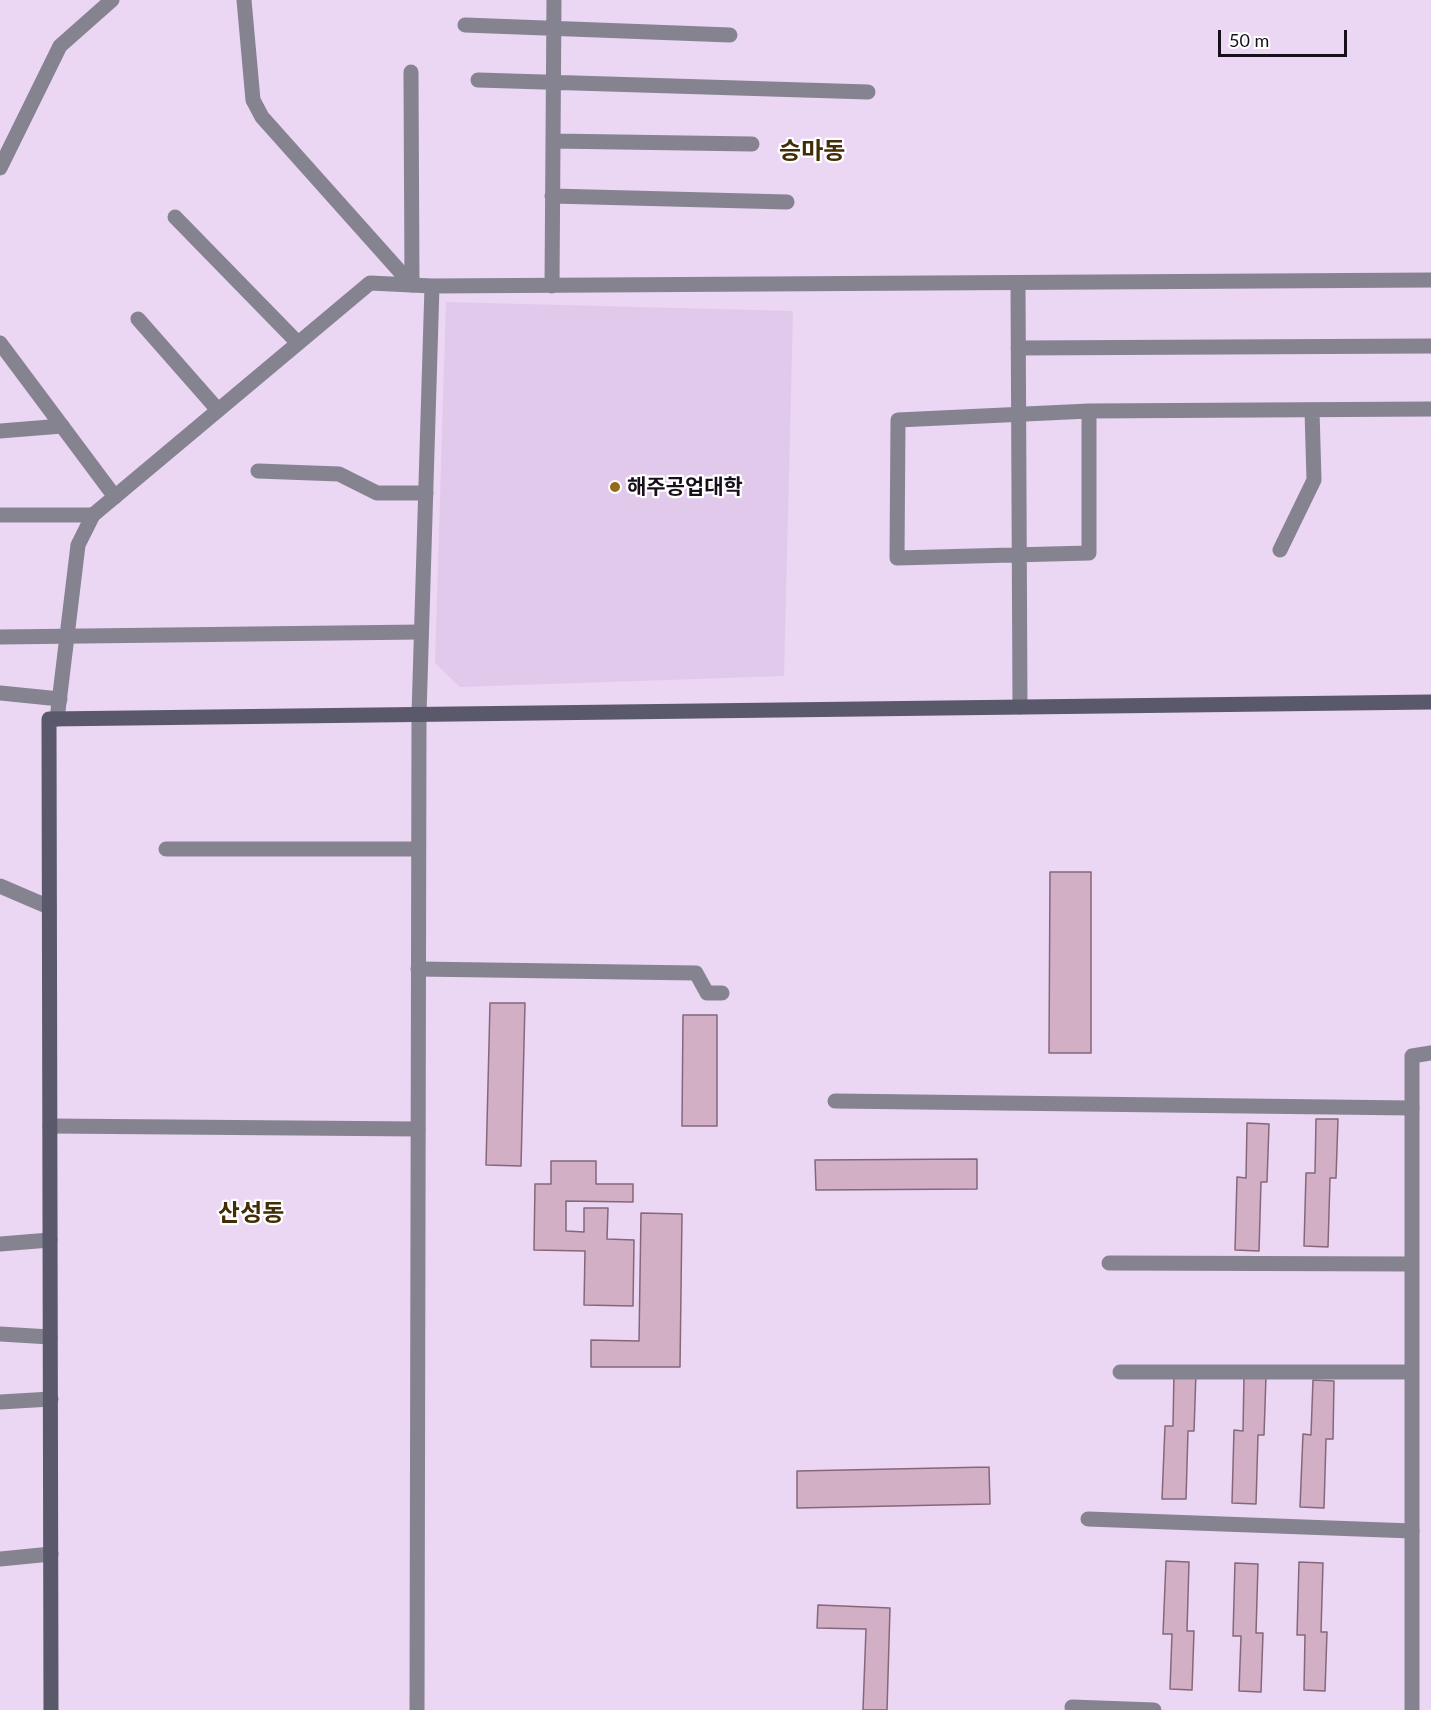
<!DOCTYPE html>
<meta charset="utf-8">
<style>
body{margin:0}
#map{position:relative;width:1431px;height:1710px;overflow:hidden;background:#ebd6f4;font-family:Lato,sans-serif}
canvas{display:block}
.scale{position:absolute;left:1218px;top:30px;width:129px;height:27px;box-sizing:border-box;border:3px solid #17101a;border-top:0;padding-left:8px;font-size:18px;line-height:21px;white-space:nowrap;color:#17101a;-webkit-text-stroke:4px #fff;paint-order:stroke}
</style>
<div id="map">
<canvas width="1431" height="1710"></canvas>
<div class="scale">50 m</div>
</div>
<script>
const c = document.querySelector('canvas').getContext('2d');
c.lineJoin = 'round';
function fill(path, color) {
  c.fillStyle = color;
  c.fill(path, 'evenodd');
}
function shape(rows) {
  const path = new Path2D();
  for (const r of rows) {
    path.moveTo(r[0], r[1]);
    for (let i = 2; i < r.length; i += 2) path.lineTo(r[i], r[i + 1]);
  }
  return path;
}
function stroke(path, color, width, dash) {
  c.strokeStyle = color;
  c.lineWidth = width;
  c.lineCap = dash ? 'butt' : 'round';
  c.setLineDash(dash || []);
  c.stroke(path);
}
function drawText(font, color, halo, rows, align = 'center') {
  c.font = font + ' Lato,"Noto Sans KR",sans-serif';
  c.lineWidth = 4.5;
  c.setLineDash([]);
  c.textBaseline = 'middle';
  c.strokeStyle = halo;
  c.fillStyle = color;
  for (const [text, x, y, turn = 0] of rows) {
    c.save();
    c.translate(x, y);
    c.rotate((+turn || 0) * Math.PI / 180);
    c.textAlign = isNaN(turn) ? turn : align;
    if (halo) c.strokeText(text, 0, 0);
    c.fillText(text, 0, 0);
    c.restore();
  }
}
fill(shape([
 [446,302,793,311,784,676,460,687,435,663]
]), '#e1c9ec');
const building = shape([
 [1050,872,1091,872,1091,1053,1049,1053,1050,872],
 [490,1003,525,1003,521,1166,486,1165,490,1003],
 [683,1015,717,1015,717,1126,682,1126,683,1015],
 [1316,1119,1338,1119,1336,1178,1330,1178,1328,1247,1304,1246,1306,1173,1315,1173,1316,1119],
 [1247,1123,1269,1124,1267,1182,1261,1182,1259,1251,1235,1250,1237,1177,1246,1178,1247,1123],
 [977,1159,977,1189,816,1190,815,1160,977,1159],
 [551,1161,596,1161,596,1184,633,1184,633,1202,566,1201,566,1231,584,1232,584,1208,608,1208,607,1239,634,1240,633,1306,584,1305,585,1251,534,1250,535,1184,551,1184,551,1161],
 [641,1213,682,1214,680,1367,591,1367,591,1340,639,1341,641,1213],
 [1174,1372,1196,1372,1194,1431,1188,1431,1186,1499,1162,1499,1165,1426,1173,1426,1174,1372],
 [1244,1376,1266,1376,1264,1435,1258,1435,1256,1504,1232,1503,1234,1430,1243,1431,1244,1376],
 [1313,1380,1334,1381,1333,1439,1326,1439,1324,1508,1300,1507,1303,1434,1311,1435,1313,1380],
 [989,1467,990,1504,797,1508,797,1471,989,1467],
 [1166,1561,1189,1562,1187,1631,1194,1631,1192,1690,1170,1689,1172,1634,1163,1634,1166,1561],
 [1299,1562,1323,1563,1321,1632,1327,1632,1325,1691,1304,1690,1305,1635,1297,1635,1299,1562],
 [1235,1563,1258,1564,1256,1633,1263,1633,1261,1692,1239,1691,1241,1636,1233,1636,1235,1563],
 [818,1605,890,1608,887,1710,863,1710,866,1629,817,1628,818,1605]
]);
fill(building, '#d2afc5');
stroke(building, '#84687a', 1.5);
stroke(shape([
 [465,25,730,35],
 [411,72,412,285],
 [478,80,868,92],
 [553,141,752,144],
 [552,196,787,202],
 [175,217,298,343],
 [1018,283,1020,707],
 [552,286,554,0],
 [138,319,218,410],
 [1018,348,1431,346],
 [1089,411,898,420,897,558,1089,553,1089,411,1431,409],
 [0,431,62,426],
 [258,471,339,474,377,493,426,493],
 [0,515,93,515],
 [1280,550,1314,480,1312,410],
 [0,637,421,632],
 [0,693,60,699],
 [166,849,418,849],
 [0,886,49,907],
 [418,969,696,973,707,993,722,993],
 [835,1101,1412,1108],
 [50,1126,418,1129],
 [0,1244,50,1240],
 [1109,1263,1411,1264],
 [0,1334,50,1337],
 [1120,1372,1411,1372],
 [0,1402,51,1399],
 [1088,1519,1412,1531],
 [0,1559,51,1554],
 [1072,1707,1154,1710]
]), '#858390', 15);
stroke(shape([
 [244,0,253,100,262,117,412,285],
 [0,168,60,46,112,0],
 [0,343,115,497],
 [57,719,78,545,93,515,370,283,432,286],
 [417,1710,419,714,432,286,1431,280],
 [1412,1710,1412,1056,1431,1053]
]), '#858390', 15);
stroke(shape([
 [51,1710,49,719,1431,702]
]), '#5a586b', 15);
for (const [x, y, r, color] of [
 [615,487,6,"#956916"]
]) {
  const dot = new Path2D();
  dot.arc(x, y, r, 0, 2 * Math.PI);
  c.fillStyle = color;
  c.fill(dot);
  stroke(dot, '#fff', 2);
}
drawText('bold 21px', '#17101a', '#fff', [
 ["해주공업대학",627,487]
], 'left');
drawText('bold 24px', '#422d06', '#fff', [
 ["승마동",812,151],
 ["산성동",251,1213]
]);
</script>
